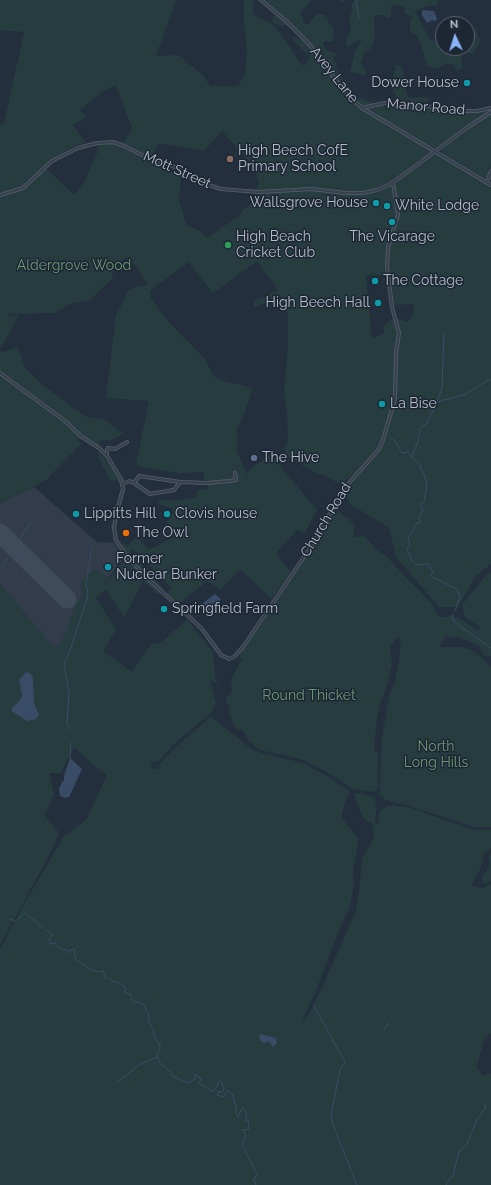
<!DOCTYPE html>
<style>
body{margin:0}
#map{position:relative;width:491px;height:1185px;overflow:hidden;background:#242f3e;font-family:Raleway,sans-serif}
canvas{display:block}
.north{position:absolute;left:435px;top:16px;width:40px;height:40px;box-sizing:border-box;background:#1d2633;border:1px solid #59626f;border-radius:50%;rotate:356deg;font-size:11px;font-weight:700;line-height:16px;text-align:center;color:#b4bcc9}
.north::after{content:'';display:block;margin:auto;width:14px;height:18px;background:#8ab4f8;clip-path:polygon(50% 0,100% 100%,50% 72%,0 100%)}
</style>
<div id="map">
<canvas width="491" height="1185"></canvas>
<div class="north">N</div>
</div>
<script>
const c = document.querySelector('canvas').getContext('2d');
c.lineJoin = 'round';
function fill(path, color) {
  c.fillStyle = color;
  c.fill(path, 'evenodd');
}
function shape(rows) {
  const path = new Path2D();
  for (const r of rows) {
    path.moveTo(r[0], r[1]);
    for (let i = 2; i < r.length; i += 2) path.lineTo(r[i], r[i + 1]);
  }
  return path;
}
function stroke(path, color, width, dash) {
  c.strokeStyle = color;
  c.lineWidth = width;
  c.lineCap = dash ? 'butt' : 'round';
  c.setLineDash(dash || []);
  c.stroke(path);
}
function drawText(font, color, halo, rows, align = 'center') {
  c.font = font + ' Raleway,sans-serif';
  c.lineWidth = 3;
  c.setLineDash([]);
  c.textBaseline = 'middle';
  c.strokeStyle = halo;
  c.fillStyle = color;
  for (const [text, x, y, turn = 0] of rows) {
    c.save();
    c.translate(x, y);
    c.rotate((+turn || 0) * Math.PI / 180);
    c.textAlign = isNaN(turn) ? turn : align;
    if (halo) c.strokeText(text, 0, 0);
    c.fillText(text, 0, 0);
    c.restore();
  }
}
fill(shape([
 [34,487,97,542,114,543,124,558,100,588,58,653,0,584,0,503]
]), '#323c4b');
fill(shape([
 [0,0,176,0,156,56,178,55,203,75,210,86,238,86,245,74,247,49,244,22,244,0,253,0,253,14,276,27,299,61,304,66,310,56,294,42,293,36,300,40,300,37,286,25,281,26,275,24,272,21,274,14,257,0,311,0,299,14,303,17,303,22,305,24,310,24,312,19,317,14,323,14,327,17,329,23,333,27,334,32,331,35,334,38,333,42,326,41,323,43,326,50,337,54,333,58,337,66,335,66,355,96,387,108,391,105,428,108,438,110,474,111,491,109,491,111,435,149,386,123,388,127,429,148,432,152,390,183,377,189,355,194,360,195,390,187,397,184,398,180,435,153,491,187,491,564,475,577,458,607,439,607,396,557,389,528,350,504,345,491,353,475,347,479,342,485,322,474,321,476,289,457,284,448,288,442,287,413,284,392,288,343,288,314,280,299,254,307,253,305,257,299,265,297,272,292,278,291,275,285,257,261,213,293,188,262,150,291,151,298,167,320,204,358,212,374,215,377,224,381,252,388,248,404,237,430,237,451,246,474,253,467,271,455,317,510,305,533,297,530,276,553,291,572,272,599,241,570,220,589,207,581,179,604,168,593,171,588,133,549,130,552,164,589,158,594,143,581,124,618,106,589,96,598,116,630,103,651,132,672,151,644,161,643,187,619,213,652,215,677,218,685,210,679,216,704,210,714,175,743,159,761,151,762,152,768,160,769,159,764,177,746,211,716,254,751,303,763,327,776,350,792,346,798,341,817,359,839,353,870,354,885,349,909,337,935,318,986,301,1023,310,1012,324,983,356,911,359,893,362,858,374,838,373,825,363,818,354,794,362,793,375,798,376,810,375,824,379,824,379,813,387,805,408,807,474,830,491,830,491,848,484,854,480,870,471,886,482,888,491,884,491,1033,484,1039,477,1068,483,1076,491,1073,491,1185,0,1185,0,949,21,909,64,836,86,820,107,775,94,765,74,747,61,773,49,773,54,794,45,815,59,833,50,854,0,945,0,584,55,649,61,642,69,625,70,617,82,595,81,581,96,569,110,578,123,561,114,543,111,526,121,490,121,486,116,479,111,480,103,467,96,450,124,478,125,492,117,522,116,533,118,540,121,545,125,543,127,546,136,537,149,549,153,548,176,536,169,524,166,522,169,519,174,509,158,504,160,500,177,500,196,497,197,491,208,489,207,480,204,480,204,472,180,473,138,466,136,465,149,401,106,398,116,315,123,302,126,293,134,287,147,285,144,278,129,257,116,264,111,280,90,300,70,304,55,313,7,314,11,317,19,315,0,349,0,124,4,123,24,32,0,30],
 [116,85,132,128,122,146,114,143,98,145,97,153,83,185,74,195,44,166,51,159,77,145,86,143,73,125,87,116,80,110,102,92],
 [222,131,253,165,259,183,250,205,242,210,241,214,207,238,200,231,186,225,179,199,181,176,150,159,159,143,204,151],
 [366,275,389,275,394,305,413,304,414,313,408,322,394,318,384,325,384,333,373,338,371,333],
 [260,1034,276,1038,273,1046,268,1041,266,1043,262,1041,259,1038],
 [355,0,439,0,437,5,428,6,415,11,430,40,440,43,443,38,443,48,467,48,467,32,478,28,477,33,480,39,479,45,472,54,462,50,461,52,463,68,456,71,454,65,448,63,441,66,439,68,428,67,418,36,410,32,410,22,412,16,405,14,404,7,397,5,391,6,391,16,388,18,383,15,375,15,374,22,375,38,371,48,364,54,361,63,367,72,365,75,350,72,355,52,362,39,347,47,346,40,351,30,349,19,352,10,351,7,352,6,352,3],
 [396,65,401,66,408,98,428,97,428,105,400,105,395,104,398,102,391,85],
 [491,113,491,168,489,167,488,170,490,171,488,177,485,179,443,154,441,150,473,125],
 [18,347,24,366,39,382,75,409,87,417,106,420,117,430,124,433,114,439,100,441,97,447,90,444,86,438,77,438,81,444,46,480,34,487,0,503,0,351,3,352],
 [334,509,349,519,355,526,353,535,355,537,364,536,375,548,386,556,433,605,438,617,444,617,451,615,462,620,478,631,480,627,465,617,462,605,485,576,491,572,491,656,484,656,479,646,458,637,451,638,446,636,439,647,461,647,471,650,482,657,491,667,491,827,474,827,409,806,388,801,379,795,382,737,390,693,395,682,398,665,401,646,399,636,390,646,392,664,387,686,381,701,377,718,374,750,378,753,378,786,376,792,353,789,332,775,301,759,260,750,249,741,243,730,235,729,228,709,230,705,226,704,226,698,232,691,231,680,242,659,238,657,278,597],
 [491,852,491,881,484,884,482,877,488,869,490,861,488,857]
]), '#263c3f');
fill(shape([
 [422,10,434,11,437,19,435,21,432,20,427,23,422,15],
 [215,594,221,599,219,603,205,614,201,608,203,603],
 [26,672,30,673,33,678,34,703,39,715,36,719,27,721,12,711,12,708,21,699,22,695,19,680],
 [70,758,82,769,69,797,65,798,60,796,59,789,62,782,64,781,64,776],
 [260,1034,276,1038,277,1043,273,1047,268,1041,266,1043,262,1042,259,1038]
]), '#394c67');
stroke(shape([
 [342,0,344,0],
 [356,0,359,18],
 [437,402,442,388,444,332],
 [423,426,420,428,418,441,412,457,421,466,420,469,423,471,427,484],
 [424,426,427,423,437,402,466,394,488,380,491,380],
 [389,437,396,442,402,453,408,452,412,457],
 [413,562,407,549,410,544,408,538,417,523,421,522,419,517,423,510,420,504,424,502,427,484],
 [415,563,417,564],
 [419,565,428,564,433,573,431,575,432,577,457,589,460,597,455,611],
 [0,569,31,522],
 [453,614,452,619,461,627,491,648],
 [70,730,67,724,69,693,64,664,70,651,88,595,86,583,92,546],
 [70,758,71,743],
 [10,919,15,921],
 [17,920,25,913,42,927],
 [46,930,51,933,52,935,49,941,50,944,56,943,56,946,61,949,67,950,69,953,72,949,74,949,76,960,92,970,97,972,103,971,106,979],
 [109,978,113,982,115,983,116,981,125,987,126,989,124,991,126,993,131,995,132,1001,143,1004,149,1015,149,1022,154,1031,154,1037,160,1045,160,1049,157,1054,159,1062,171,1073],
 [314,1006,345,1062,340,1069,331,1115,333,1125,357,1185],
 [384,1030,388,1023],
 [171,1074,174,1077,188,1083,195,1079,195,1074,197,1075,201,1079,199,1083,202,1086,205,1086,212,1092,214,1089,217,1087,219,1081,222,1083,224,1090,222,1092,219,1091,217,1095,224,1097,227,1091,229,1091,233,1095,236,1108,236,1114,238,1117,242,1108,246,1111,247,1116,245,1120,248,1120,249,1129,243,1130,246,1136,242,1146],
 [116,1083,139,1065,157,1057],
 [244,1149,256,1172],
 [256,1185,254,1180,257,1173],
 [446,1185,453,1175,459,1151,466,1146,477,1120,486,1107,483,1103]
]), '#394c67', 1);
stroke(shape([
 [0,533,67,599]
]), '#3f4a5a', 19);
const street = shape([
 [261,0,286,21,309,44,345,92,362,108,491,185],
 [362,108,385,103,403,107,429,106,439,110,457,111,477,111,491,108],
 [487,183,491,171],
 [0,195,23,188,52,161,78,148,97,143,113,142,122,145,148,158,171,165,193,178,206,184,221,189,259,192,312,189,345,193,363,193,377,190,391,184,468,127,491,112],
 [0,373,65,421,82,437,99,448,107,456,121,479,123,489,117,510,114,528,116,540,126,555,147,578,180,608,202,629,221,655,229,659,234,657,243,647,310,548,346,486,366,464,379,449,383,440,395,399,396,353,399,333,392,307,387,267,388,247,398,215,393,182],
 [107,456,107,450,108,448,115,449,127,442],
 [134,483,150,494,174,490,180,482],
 [122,484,130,481,134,483,139,476,180,482,207,483,230,481,236,480,235,473]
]);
stroke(street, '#565f6c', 4);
stroke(street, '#38414e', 2.5);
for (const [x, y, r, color] of [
 [467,83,4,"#0f9aa8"],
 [230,159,4,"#8d6e63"],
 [376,203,4,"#0f9aa8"],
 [387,206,4,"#0f9aa8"],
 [392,222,4,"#0f9aa8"],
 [228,245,4,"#2e9e5b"],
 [375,281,4,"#0f9aa8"],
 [378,303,4,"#0f9aa8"],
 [382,404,4,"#0f9aa8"],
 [254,458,4,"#5c6f8a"],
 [76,514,4,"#0f9aa8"],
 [167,514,4,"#0f9aa8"],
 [126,533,4,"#e8710a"],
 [108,567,4,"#0f9aa8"],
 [164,609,4,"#0f9aa8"]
]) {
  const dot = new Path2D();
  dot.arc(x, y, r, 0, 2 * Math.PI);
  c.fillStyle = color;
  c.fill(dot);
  stroke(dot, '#1d2633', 1.5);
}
drawText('14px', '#b4bcc9', '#1d2633', [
 ["Avey Lane",334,75,51],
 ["Manor Road",426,107,5],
 ["Mott Street",177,170,24],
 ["Church Road",326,520,-59]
]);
drawText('14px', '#b4bcc9', '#1d2633', [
 ["Dower House",459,83,"right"],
 ["High Beech CofE",238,151],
 ["Primary School",238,167],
 ["Wallsgrove House",368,203,"right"],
 ["White Lodge",395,206],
 ["High Beach",236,237],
 ["Cricket Club",236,253],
 ["The Vicarage",392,237,"center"],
 ["The Cottage",383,281],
 ["High Beech Hall",370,303,"right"],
 ["La Bise",390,404],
 ["The Hive",262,458],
 ["Lippitts Hill",84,514],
 ["Clovis house",175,514],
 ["The Owl",134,533],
 ["Former",116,559],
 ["Nuclear Bunker",116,575],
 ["Springfield Farm",172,609]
], 'left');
drawText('14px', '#6b9a76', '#1d2633', [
 ["Aldergrove Wood",74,266],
 ["Round Thicket",309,696],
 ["North",436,747],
 ["Long Hills",436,763]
]);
</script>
